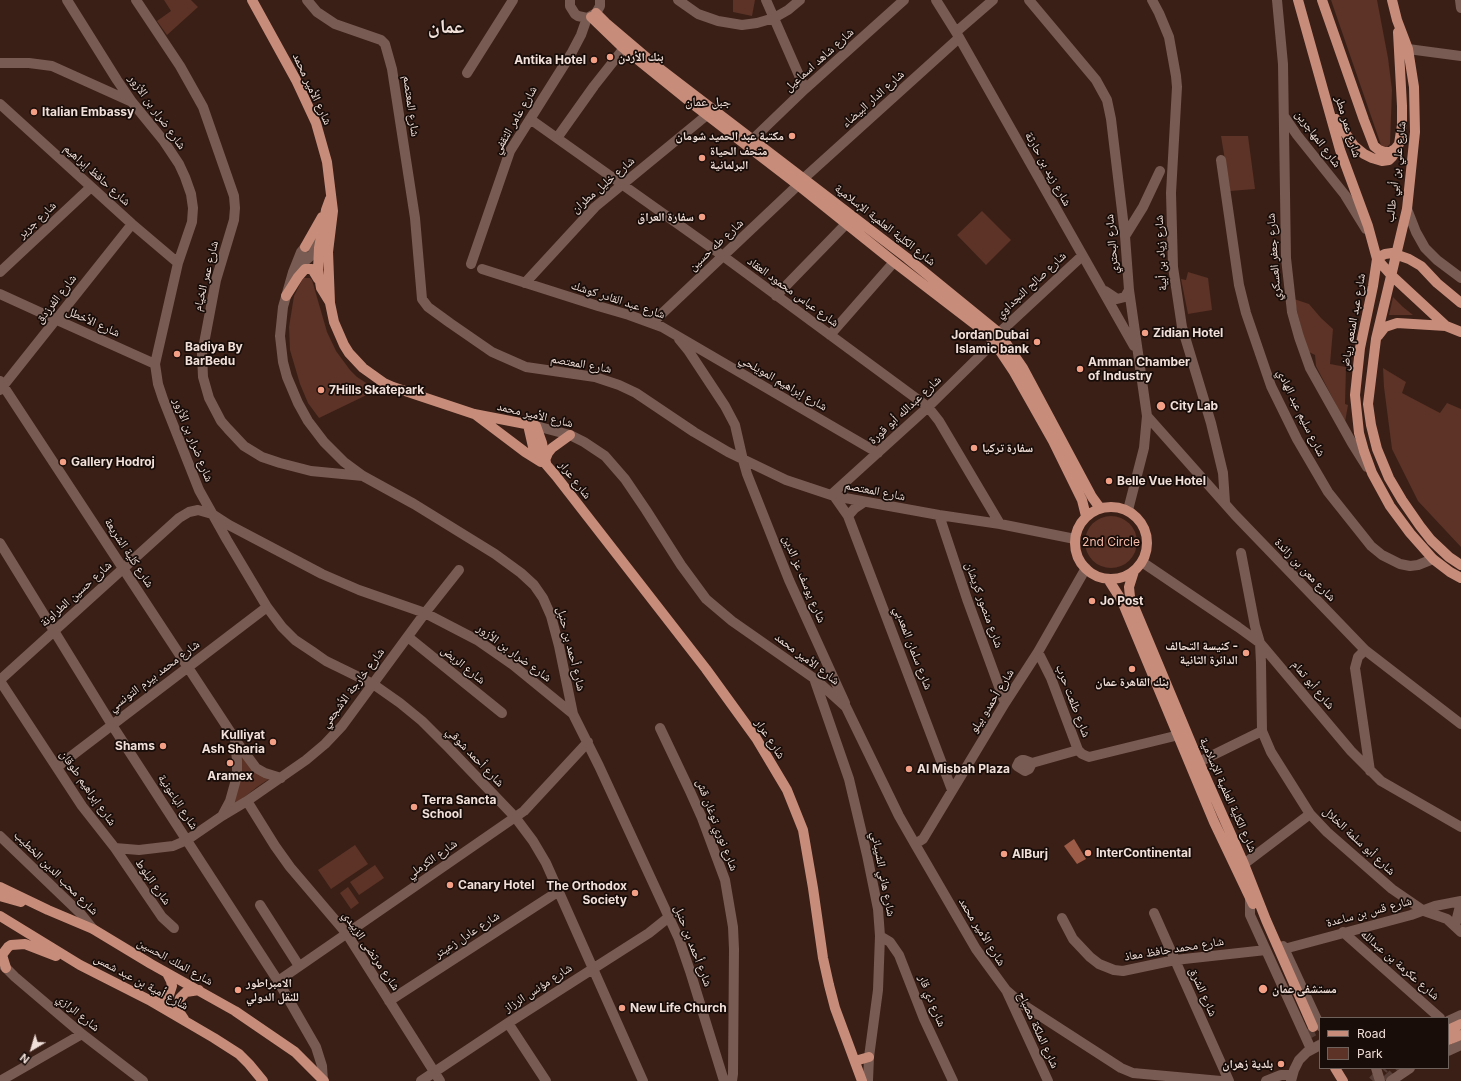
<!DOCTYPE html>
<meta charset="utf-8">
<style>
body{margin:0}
#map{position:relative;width:1461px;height:1081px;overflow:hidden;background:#3a1f17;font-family:Inter,sans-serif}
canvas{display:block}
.legend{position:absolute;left:1319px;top:1017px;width:130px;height:52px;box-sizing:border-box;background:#190d09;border:1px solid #6f615c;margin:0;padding:5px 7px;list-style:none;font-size:12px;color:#f1dfd9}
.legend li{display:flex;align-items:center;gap:8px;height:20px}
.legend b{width:20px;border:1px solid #6f615c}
.north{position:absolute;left:12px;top:1029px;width:40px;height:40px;-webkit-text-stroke:3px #190d09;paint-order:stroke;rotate:218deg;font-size:11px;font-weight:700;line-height:16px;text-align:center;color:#f1dfd9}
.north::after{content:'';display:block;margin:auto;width:14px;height:18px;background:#f1dfd9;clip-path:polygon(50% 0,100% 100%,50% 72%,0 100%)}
</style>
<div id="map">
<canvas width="1461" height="1081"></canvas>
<ul class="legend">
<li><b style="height:5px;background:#c88d7a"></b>Road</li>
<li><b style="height:11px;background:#5c3326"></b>Park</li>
</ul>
<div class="north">N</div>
</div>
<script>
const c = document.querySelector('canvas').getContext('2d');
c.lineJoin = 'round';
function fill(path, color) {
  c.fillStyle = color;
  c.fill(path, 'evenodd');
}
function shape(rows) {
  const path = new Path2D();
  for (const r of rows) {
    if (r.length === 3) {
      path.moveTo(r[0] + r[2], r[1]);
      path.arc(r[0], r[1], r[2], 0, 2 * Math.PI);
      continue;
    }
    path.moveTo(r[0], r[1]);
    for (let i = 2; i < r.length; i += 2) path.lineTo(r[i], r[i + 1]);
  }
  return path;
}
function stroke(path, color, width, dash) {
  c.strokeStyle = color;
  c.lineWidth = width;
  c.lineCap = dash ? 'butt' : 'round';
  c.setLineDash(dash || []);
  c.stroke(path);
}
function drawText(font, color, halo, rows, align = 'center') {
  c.font = font + ' Inter,"Noto Naskh Arabic",sans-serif';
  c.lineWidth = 3.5;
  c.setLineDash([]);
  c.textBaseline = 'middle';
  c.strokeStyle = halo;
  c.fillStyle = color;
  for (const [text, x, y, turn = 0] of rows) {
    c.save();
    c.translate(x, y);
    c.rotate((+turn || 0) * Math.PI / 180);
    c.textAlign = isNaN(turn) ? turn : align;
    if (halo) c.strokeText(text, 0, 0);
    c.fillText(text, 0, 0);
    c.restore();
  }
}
fill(shape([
 [164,0,191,0,198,7,167,35,157,21,171,11],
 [733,0,755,0,752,16,733,12],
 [1331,0,1377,0,1388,58,1392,90,1390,144,1387,147,1384,147,1381,145],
 [1221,136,1248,136,1255,189,1230,191],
 [982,211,1011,240,986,265,957,235],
 [1188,272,1208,278,1212,310,1188,314,1181,279,1186,280],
 [304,278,310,278,312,280,327,332,336,351,350,370,357,377,377,390,319,418,308,403,300,384,290,350,289,327,294,296,302,280],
 [1393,297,1403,307,1413,315,1389,315],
 [1294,299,1309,304,1321,318,1333,329,1330,364,1346,367,1345,404,1348,405,1345,422,1316,366,1315,355,1307,351],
 [1383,368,1406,382,1402,393,1440,413,1447,403,1461,409,1461,547,1418,501,1392,449,1384,387],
 [1111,542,26],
 [241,754,269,779,257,787,233,806],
 [355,845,368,864,331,889,318,870],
 [375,865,384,878,359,895,350,882],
 [348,887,359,903,351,909,340,893]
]), '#5c3326');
fill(shape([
 [1074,839,1086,859,1077,864,1064,846]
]), '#9c5b47');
stroke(shape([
 [1307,1029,1320,1052],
 [1373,1081,1384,1068],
 [1386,1081,1399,1068]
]), '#553c34', 10, [10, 5]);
stroke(shape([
 [67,0,117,80,132,102,163,140,179,164,185,177,191,194,193,208,192,222,178,263,155,364,158,384,163,399,199,490,227,540,267,607,282,627,295,640,313,652,326,661,373,684,400,703,422,721,449,748,515,817,533,841,546,863,643,1081],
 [136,0,180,66,203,107,234,196,235,208,234,220,216,280,202,354,203,377,209,398,221,421,228,429,244,446,262,457,280,463,311,471,363,476],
 [307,0,317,12,335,24,381,40,385,44,392,69,415,218,422,299,428,307,450,323,492,352,526,367,595,377,619,385,636,393,694,432,728,452,786,480,834,496,939,515,1000,524,1075,539],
 [570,0,570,6,575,14,578,16,587,18,596,13,600,6,600,0],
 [678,0,698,14,718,21,742,25,757,23,774,18,788,10,800,0],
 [766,0,805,89],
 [936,0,956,32,1134,346],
 [1029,0,1096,80,1107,100,1111,119,1125,236,1129,290,1147,416,1144,448,1128,510],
 [1152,0,1159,13,1169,37,1176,76,1177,87,1171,193,1173,267,1182,327,1211,423,1223,473,1225,502],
 [1277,0,1283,64,1286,258,1292,312,1299,337,1310,368,1352,443,1367,467],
 [1460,0,1461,8],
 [956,32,993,0],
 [1401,50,1408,49,1461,56],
 [0,63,29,63,52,66,132,102],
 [467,73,513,0],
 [0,104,132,224,178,263],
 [1284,116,1297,135,1345,195,1366,229],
 [530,119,723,256,928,407,939,421,1000,524],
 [557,138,594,86,624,48],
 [752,140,805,89,904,0],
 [1221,160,1239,285,1246,313,1271,386,1297,439,1328,492,1371,546,1382,555,1400,564,1410,566,1418,565,1433,559],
 [803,179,959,38],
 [1407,209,1416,232,1425,248,1437,260,1461,278],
 [1125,236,1143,207,1160,171],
 [325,248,320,243,312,244,305,247,301,252,293,272,283,307,280,336,283,362,287,377,298,403,308,421,324,442,344,462,363,476,414,504,495,554,521,573,534,585,543,598,551,616,559,646,573,714,599,766,679,939,690,971,724,1081],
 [471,264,510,151,571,54,581,35,587,18],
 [296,269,323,245],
 [482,269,598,306,629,315,662,327,878,453],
 [0,272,91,187],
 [525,283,595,207,707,115],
 [1105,291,1117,299,1125,297,1129,290],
 [0,294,57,320,155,364],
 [776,296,846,224],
 [652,323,798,185],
 [999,333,1082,256],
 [830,335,894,262],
 [679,339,688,350,725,406,735,425,743,460,747,474,789,580,845,703],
 [0,381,235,739,237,761,237,776,230,801,222,816],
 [0,390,132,224],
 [1147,416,1235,515,1365,650,1461,724],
 [536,426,570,435,584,442,605,456,625,479,646,510,681,565,706,599,732,621,815,679,846,707,899,816,915,844,976,949,1006,990,1022,1004,1121,1068,1133,1073,1221,1081],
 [831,495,928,407,994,342],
 [834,496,848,516,952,790],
 [939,515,967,599,1005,703],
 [848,516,855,508,864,502],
 [0,543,112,725,278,981,316,1047,322,1066,323,1081],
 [1241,553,1255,626,1260,643,1261,663,1262,731,1271,752,1310,814,1327,832,1392,889,1424,911,1447,919,1461,932],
 [1142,562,1238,627,1260,643,1351,751,1381,781,1461,827],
 [408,637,502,713],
 [1365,650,1358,657,1355,668,1370,771],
 [1038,652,1051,678,1078,750,1082,754,1089,757,1179,735],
 [0,680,179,518,189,512,198,510,212,514,229,525,322,574,359,590,425,613,477,640,513,665,573,714],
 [0,681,82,806,115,848,139,850,173,846,187,840,222,816,247,801,306,760,325,744,342,726,425,613,459,570],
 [815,681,849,779,867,855,878,909,880,936,878,990,869,1057,868,1081],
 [660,728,689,789,702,818,725,880,733,927,734,949,733,1074,732,1081],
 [236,741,256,768,265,773,281,778],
 [1199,762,1262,731],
 [1032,763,1029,769,1025,771,1017,766,1019,762,1022,760,1024,760,1032,763,1078,750],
 [57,767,267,607],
 [247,801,275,846,290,867,347,934,440,1081],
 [0,836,81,914,93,929],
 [915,844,923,839,1005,703,1038,652,1086,568],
 [115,848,162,917,174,928],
 [1244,864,1310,814],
 [1250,898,1250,915,1311,1049],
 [260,905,299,966],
 [1154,913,1229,1081],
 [1062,918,1073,939,1090,957,1099,964,1114,970,1123,971,1175,960,1266,950],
 [1455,926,1461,902],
 [1343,932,1440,1018],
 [880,936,890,942,899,955,924,1019,953,1081],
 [1283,946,1320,1026],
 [1284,949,1411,915,1435,906,1461,901],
 [0,962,15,977,82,1034,143,1081],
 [278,981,524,811,588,742],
 [1007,992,1048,1081],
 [389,1001,559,891],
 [1448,1021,1461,1015],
 [508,1023,546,1081],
 [1448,1051,1461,1045],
 [1376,1068,1380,1081],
 [0,1081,82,1034],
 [421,1081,508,1023,649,933,669,917],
 [1266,1081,1281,1075,1292,1075],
 [1291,1081,1294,1070,1299,1060,1307,1052,1320,1045],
 [1391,1081,1410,1068]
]), '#785b52', 10);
stroke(shape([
 [252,0,296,80,316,123,327,162,333,211,328,252,330,303,334,322,344,345,349,353,363,368,384,383,393,387,474,414,536,426,542,443,546,463],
 [1298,0,1340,150,1368,226,1377,259,1391,275,1446,326,1461,332],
 [1322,0,1364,120,1374,146,1379,150,1384,152,1390,152,1395,149,1399,144,1402,125,1402,106,1398,32],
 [1392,0,1397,20,1408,49,1414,87,1415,132,1407,209,1376,339,1368,404,1371,425,1377,449,1389,478,1402,500,1420,526,1431,540,1449,557,1461,565],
 [596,13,606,23,659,68,907,258,999,333,1023,368,1092,497,1100,508],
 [591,17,621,46,694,105,798,185,894,262,985,332,994,342,1014,372,1053,441,1082,500,1086,516],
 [1336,119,1354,146,1364,154,1372,158,1382,161,1389,160,1392,157,1397,149],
 [305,247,322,217],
 [286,296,298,277,305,269,312,269,318,279],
 [329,301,321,288,318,270,319,248,326,210,330,199],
 [1461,303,1437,283,1421,266,1409,259,1392,253,1385,254,1379,257,1377,259,1373,286,1360,348,1355,395,1359,433,1364,451,1372,473,1390,506,1410,533,1433,559,1450,572,1461,578],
 [1378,336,1385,327,1397,323,1446,326],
 [476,415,525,452,541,462],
 [528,425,533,447,538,455,556,476,706,669,756,738,787,790,803,830,813,888,823,958,829,985,835,1008,862,1081],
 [545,460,548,453,552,448,570,435],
 [1111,543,36],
 [1134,571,1129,587,1130,597,1199,762,1244,864,1266,920,1313,1027],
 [1108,579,1122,601,1214,822,1253,904],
 [0,887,48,910,93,929,151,964,235,1011,295,1052,324,1081],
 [0,896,21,902],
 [0,916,80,965,149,1000,214,1038,239,1054,249,1064,263,1081],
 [6,968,2,955,8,947,11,945,25,944,56,956],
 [151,1000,161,1001,169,995,172,986,171,981,167,973],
 [184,1019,180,1013,178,1007,180,998,186,992,199,990],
 [1448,1030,1461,1024],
 [1448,1040,1461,1035],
 [855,1061,869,1057],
 [1335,1068,1343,1081]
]), '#c88d7a', 10);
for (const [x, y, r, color] of [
 [610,57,4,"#f39f85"],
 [594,60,4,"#f39f85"],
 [34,112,4,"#f39f85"],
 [792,136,4,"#f39f85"],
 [702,158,4,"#f39f85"],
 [702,217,4,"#f39f85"],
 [1145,333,4,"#f39f85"],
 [1037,342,4,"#f39f85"],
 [177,354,4,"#f39f85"],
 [1080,369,4,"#f39f85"],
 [321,390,4,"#f39f85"],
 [1161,406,5,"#f39f85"],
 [974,448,4,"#f39f85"],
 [63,462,4,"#f39f85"],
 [1109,481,4,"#f39f85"],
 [1092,601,4,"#f39f85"],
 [1246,653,4,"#f39f85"],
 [1132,669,4,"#f39f85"],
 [273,742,4,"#f39f85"],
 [163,746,4,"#f39f85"],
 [230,763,4,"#f39f85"],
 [909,769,4,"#f39f85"],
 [414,807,4,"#f39f85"],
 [1088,853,4,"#f39f85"],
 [1004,854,4,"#f39f85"],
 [450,885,4,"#f39f85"],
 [635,893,4,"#f39f85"],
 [1263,989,5,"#f39f85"],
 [238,990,4,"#f39f85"],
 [622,1008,4,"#f39f85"],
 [1281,1064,4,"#f39f85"]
]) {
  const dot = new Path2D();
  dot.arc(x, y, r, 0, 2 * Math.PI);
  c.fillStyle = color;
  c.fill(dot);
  stroke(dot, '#190d09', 1.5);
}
drawText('bold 12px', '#f1dfd9', '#190d09', [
 ["بنك الأردن",618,57],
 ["Antika Hotel",586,60,"right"],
 ["Italian Embassy",42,112],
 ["مكتبة عبد الحميد شومان",784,136,"right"],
 ["متحف الحياة",710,151],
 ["البرلمانية",710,165],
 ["سفارة العراق",694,217,"right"],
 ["Zidian Hotel",1153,333],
 ["Jordan Dubai",1029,335,"right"],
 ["Islamic bank",1029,349,"right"],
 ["Badiya By",185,347],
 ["BarBedu",185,361],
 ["Amman Chamber",1088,362],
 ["of Industry",1088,376],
 ["7Hills Skatepark",329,390],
 ["City Lab",1170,406],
 ["سفارة تركيا",982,448],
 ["Gallery Hodroj",71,462],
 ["Belle Vue Hotel",1117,481],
 ["Jo Post",1100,601],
 ["كنيسة التحالف -",1238,646,"right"],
 ["الدائرة الثانية",1238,660,"right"],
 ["بنك القاهرة عمان",1132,682,"center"],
 ["Kulliyat",265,735,"right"],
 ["Ash Sharia",265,749,"right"],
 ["Shams",155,746,"right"],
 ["Al Misbah Plaza",917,769],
 ["Aramex",230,776,"center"],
 ["Terra Sancta",422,800],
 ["School",422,814],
 ["InterContinental",1096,853],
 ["AlBurj",1012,854],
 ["Canary Hotel",458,885],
 ["The Orthodox",627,886,"right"],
 ["Society",627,900,"right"],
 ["الامبراطور",246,983],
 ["للنقل الدولي",246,997],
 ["مستشفى عمان",1272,989],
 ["New Life Church",630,1008],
 ["بلدية زهران",1273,1064,"right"]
], 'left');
drawText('12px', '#f1dfd9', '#190d09', [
 ["شارع شاهد اسماعيل",819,60,-42],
 ["شارع الأمير محمد",312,89,65],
 ["شارع الدار البيضاء",873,99,-42],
 ["شارع المعتصم",411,106,82],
 ["شارع ضرار بن الأزور",157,112,54],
 ["شارع عامر الثقفي",515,120,-60],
 ["شارع عمر مطر",1348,127,73],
 ["شارع المهاجرين",1318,139,53],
 ["شارع زيد بن حارثة",1048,169,61],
 ["شارع علي بن أبي طالب",1396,172,-83],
 ["شارع حافظ إبراهيم",97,175,42],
 ["شارع خليل مطران",603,185,-41],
 ["شارع جرير",37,220,-43],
 ["شارع الكلية العلمية الإسلامية",885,225,38],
 ["شارع البحتري",1112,244,-95],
 ["شارع طه حسين",716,245,-43],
 ["شارع زياد بن أبية",1161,253,-93],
 ["شارع جعفر العسكري",1274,257,-94],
 ["شارع عمر الخيام",206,276,-76],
 ["شارع صالح النجداوي",1031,285,-43],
 ["شارع عباس محمود العقاد",793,292,36],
 ["شارع الفرزدق",56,299,-52],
 ["شارع عبد القادر كوشك",618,300,18],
 ["شارع الأخطل",93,322,24],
 ["شارع عبد المنعم رياض",1353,322,-80],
 ["شارع المعتصم",581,364,10],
 ["شارع إبراهيم المويلحي",783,383,30],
 ["شارع عبدالله أبو قورة",905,410,-43],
 ["شارع سليم عبد الهادي",1301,413,64],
 ["شارع الأمير محمد",535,415,13],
 ["شارع ضرار بن الأزور",193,440,68],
 ["شارع عرار",575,480,52],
 ["شارع المعتصم",875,491,11],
 ["شارع كلية الشريعة",129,553,57],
 ["شارع معن بن زائدة",1305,570,46],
 ["شارع يوسف عز الدين",804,579,67],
 ["شارع حسين الطراونة",76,594,-42],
 ["شارع منصور كريشان",984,605,70],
 ["شارع سلمان المعدبي",913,648,69],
 ["شارع أحمد بن حنبل",571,649,76],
 ["شارع ضرار بن الأزور",514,653,36],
 ["شارع الأمير محمد",807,659,37],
 ["شارع الربض",463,665,39],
 ["شارع محمد بيرم التونسي",154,676,-37],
 ["شارع أبو تمام",1313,685,50],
 ["شارع خارجة الأشجعي",353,688,-53],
 ["شارع أحمدو بيلو",992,701,-58],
 ["شارع طلعت حرب",1073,701,69],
 ["شارع عرار",770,739,57],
 ["شارع أحمد شوقي",475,757,46],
 ["شارع إبراهيم طوقان",88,788,55],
 ["شارع الكلية العلمية الإسلامية",1228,795,66],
 ["شارع الباعونية",178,802,57],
 ["شارع نوري توغان قش",717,825,69],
 ["شارع أبو سلمة الخلال",1359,841,43],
 ["شارع الكرملي",432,859,-35],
 ["شارع محب الدين الخطيب",56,873,45],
 ["شارع هاني الشيباني",883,874,79],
 ["شارع البلوط",153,882,55],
 ["شارع قس بن ساعدة",1369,912,-15],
 ["شارع الأمير محمد",982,932,58],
 ["شارع عادل زعيتر",467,935,-33],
 ["شارع أحمد بن حنبل",693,946,69],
 ["شارع محمد حافظ معاذ",1174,949,-9],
 ["شارع مرتضى الزبيدي",371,951,56],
 ["شارع الملك الحسين",175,962,29],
 ["شارع عكرمة بن عبدالله",1400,965,41],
 ["شارع أمية بن عبد شمس",141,982,28],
 ["شارع مؤنس الرزاز",538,988,-33],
 ["شارع الشرق",1203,992,66],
 ["شارع ذي قار",932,1001,68],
 ["شارع الرازي",78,1013,39],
 ["شارع الملكة مصباح",1038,1030,65]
]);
drawText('12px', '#f5bba9', '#190d09', [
 ["2nd Circle",1111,542]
]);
drawText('13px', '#f1dfd9', '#190d09', [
 ["جبل عمان",708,102]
]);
drawText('bold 20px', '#f1dfd9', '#190d09', [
 ["عمان",446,27]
]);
</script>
